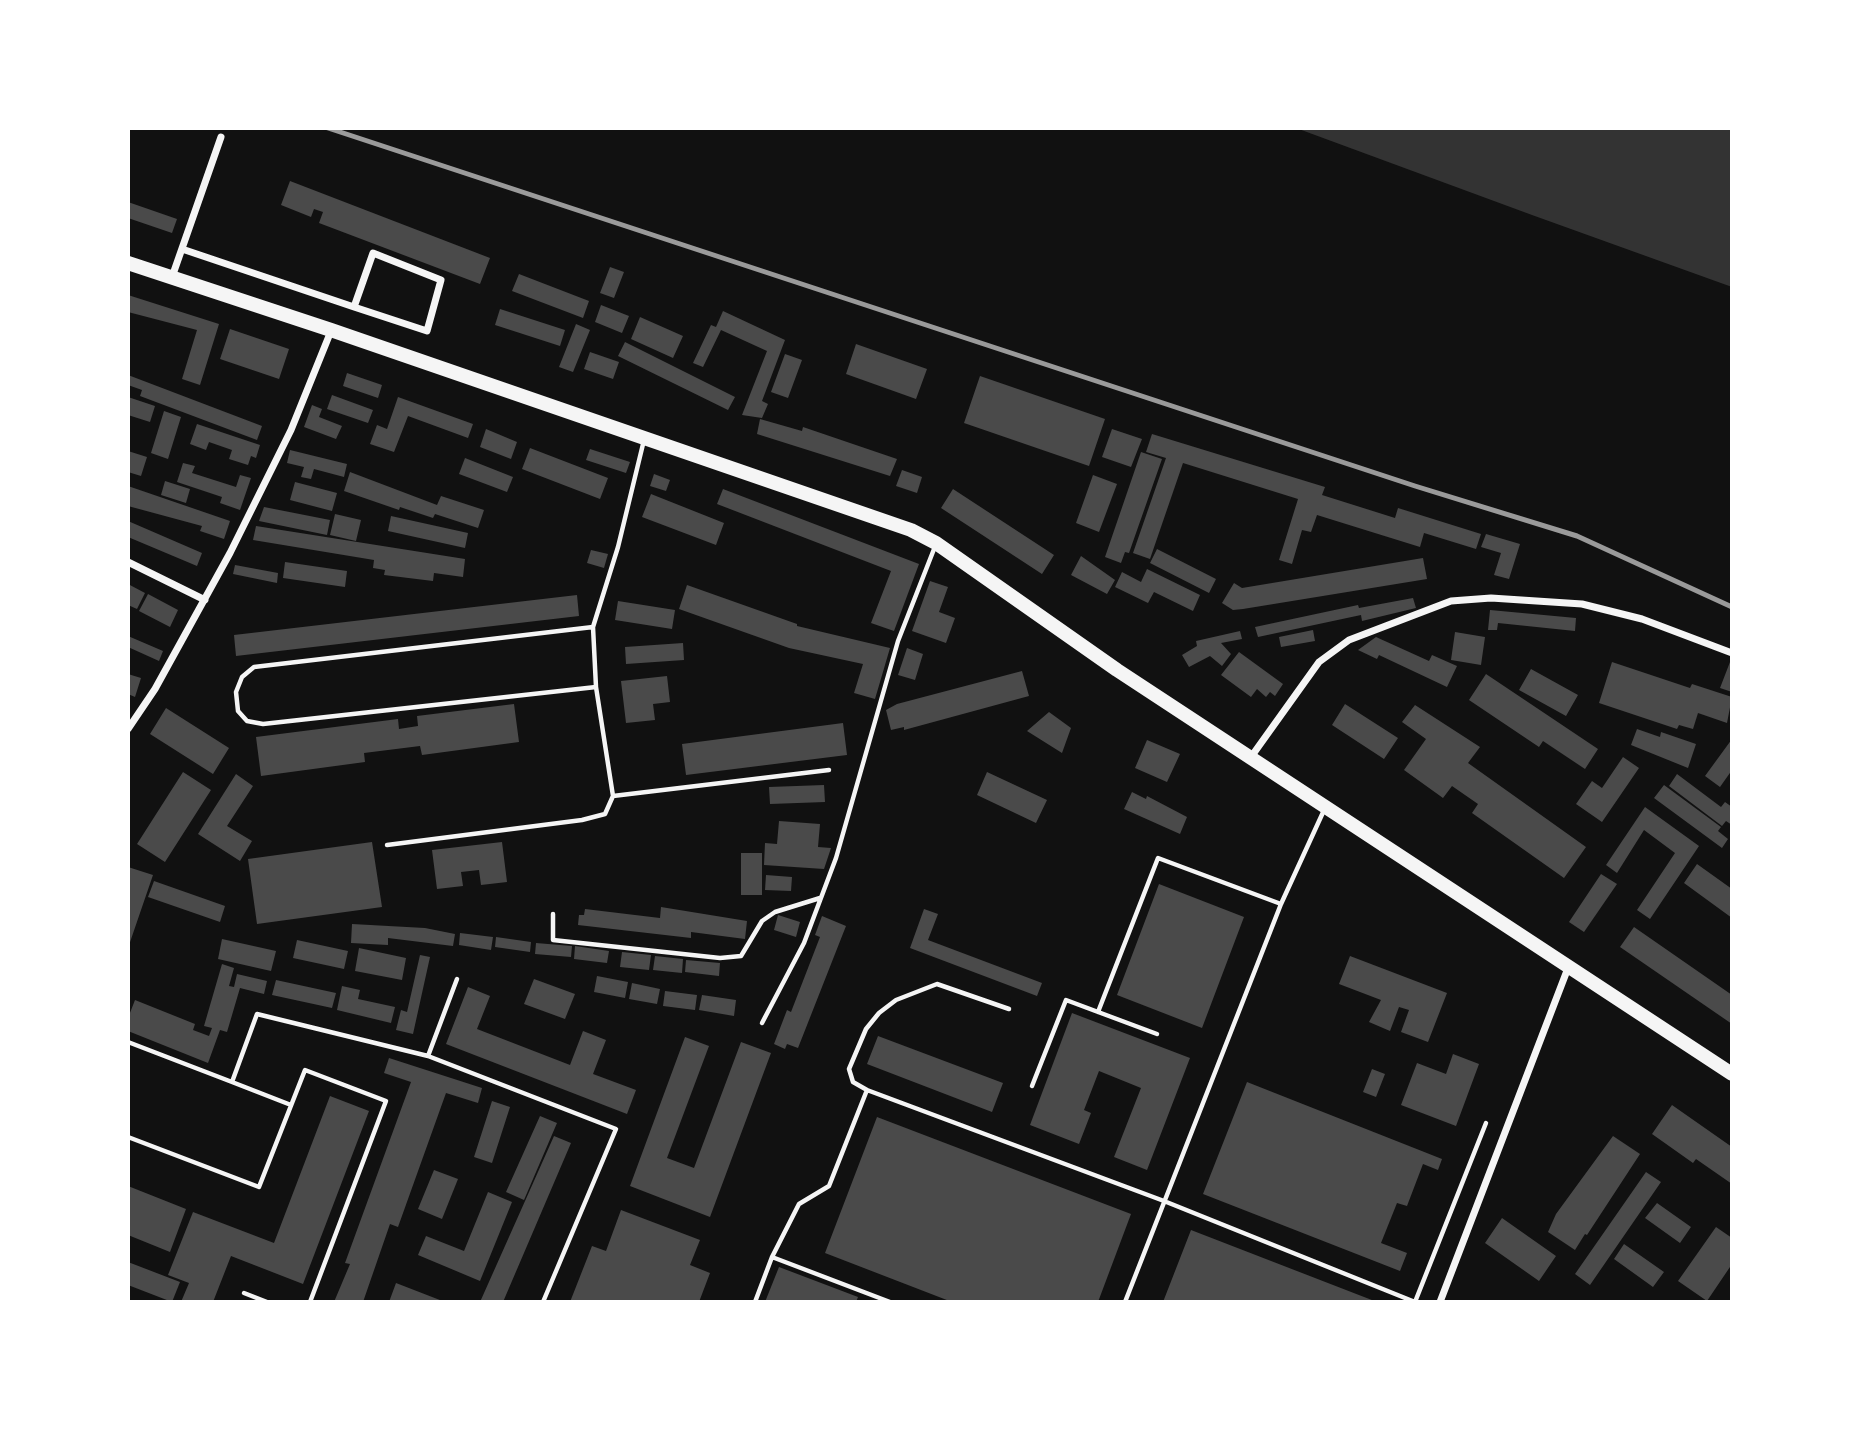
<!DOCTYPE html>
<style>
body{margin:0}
#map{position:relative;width:1860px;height:1430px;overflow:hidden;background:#111;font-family:"Noto Sans",sans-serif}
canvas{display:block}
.frame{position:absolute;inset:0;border:130px solid #fff;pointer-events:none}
</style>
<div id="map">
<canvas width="1860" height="1430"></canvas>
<div class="frame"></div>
</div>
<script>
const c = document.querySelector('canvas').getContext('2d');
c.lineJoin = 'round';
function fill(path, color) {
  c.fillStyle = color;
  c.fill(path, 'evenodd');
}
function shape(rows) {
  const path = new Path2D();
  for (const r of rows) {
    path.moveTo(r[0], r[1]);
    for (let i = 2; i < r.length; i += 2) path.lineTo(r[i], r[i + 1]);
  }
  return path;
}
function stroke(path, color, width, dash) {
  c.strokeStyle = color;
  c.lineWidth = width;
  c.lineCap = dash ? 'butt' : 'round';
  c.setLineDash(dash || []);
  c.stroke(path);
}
fill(shape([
 [1296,128,1732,128,1732,287,1532,215]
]), '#333');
fill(shape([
 [290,181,490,258,480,284,319,223,323,212,314,209,311,217,281,205],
 [128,202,177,219,172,233,128,218],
 [610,267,624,272,614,298,600,293],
 [519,274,589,301,583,318,512,291],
 [128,295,219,324,200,385,182,379,197,330,128,312],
 [601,305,629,316,622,333,595,322],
 [500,309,565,330,560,346,495,325],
 [723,311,785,340,762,401,768,404,762,418,742,415,767,351,721,330,703,367,693,363,711,325,716,327],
 [640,317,683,336,673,358,631,339],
 [576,324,590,330,573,372,559,367],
 [230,329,289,349,279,379,220,359],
 [625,342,735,397,728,410,618,356],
 [856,344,927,369,916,399,846,374],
 [590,352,619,362,613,379,584,369],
 [785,354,802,360,788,398,771,392],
 [347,373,382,385,378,398,343,386],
 [128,375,262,426,257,440,140,396,142,390,128,385],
 [980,376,1105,419,1089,466,964,423],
 [332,395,373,410,368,423,327,409],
 [128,397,155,406,150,422,128,415],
 [398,397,473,424,468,438,408,416,394,452,370,444,377,425,387,429],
 [312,405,322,409,319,417,342,426,336,439,304,427],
 [164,411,181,417,168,459,151,453],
 [760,419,802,431,803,427,897,459,890,476,757,434],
 [197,424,260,445,256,458,251,456,248,465,229,459,232,450,209,442,206,450,190,444],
 [486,429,517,442,511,459,480,447],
 [1112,429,1142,439,1131,467,1102,457],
 [1152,434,1325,487,1322,495,1395,518,1398,508,1481,534,1476,549,1424,533,1420,547,1317,515,1311,532,1302,530,1292,564,1279,560,1298,499,1183,463,1150,559,1133,553,1166,458,1146,452],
 [530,448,608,478,600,499,522,469],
 [590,449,630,462,626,473,586,460],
 [290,450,347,464,344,477,314,469,311,479,301,477,304,467,287,463],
 [128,451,147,457,141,476,128,472],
 [1141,452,1162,459,1129,553,1125,552,1121,563,1105,557],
 [465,458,513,477,507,492,459,474],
 [183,463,195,466,192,473,236,487,240,475,251,478,240,510,220,503,222,497,177,482],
 [902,470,922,477,917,493,896,486],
 [350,472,437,505,441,496,484,510,478,528,435,514,433,518,400,507,399,510,344,491],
 [654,474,670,480,666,491,650,486],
 [1093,475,1117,484,1099,532,1076,523],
 [165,481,190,489,186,503,161,495],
 [295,482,337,493,332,511,290,500],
 [128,486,230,521,224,539,200,531,202,526,128,506],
 [723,489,919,564,894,631,871,623,891,571,717,504],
 [953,489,1054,555,1042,574,941,508],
 [651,494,724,523,716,545,642,517],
 [264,507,330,520,327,535,259,521],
 [335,514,361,520,356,541,330,535],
 [391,516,468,533,465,548,388,531],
 [128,521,202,553,197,566,128,537],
 [256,526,465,559,463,577,434,573,433,581,384,575,385,570,373,568,374,560,253,540],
 [1486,534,1520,544,1509,579,1494,575,1501,553,1481,547],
 [1157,549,1216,579,1209,593,1150,563],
 [591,550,608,554,604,568,587,563],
 [1081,556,1115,580,1107,594,1071,575],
 [1423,558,1427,579,1243,609,1233,610,1222,603,1234,583,1242,588],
 [285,562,347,571,345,587,283,578],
 [235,565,278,573,277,583,233,574],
 [1147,569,1200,595,1193,611,1154,592,1148,603,1115,587,1122,572,1141,582],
 [930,581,948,587,939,612,955,618,946,643,912,631],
 [128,584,145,593,137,609,128,605],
 [687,585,797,624,797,626,890,648,875,699,854,693,863,664,789,648,679,609],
 [148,594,178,610,170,627,139,611],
 [577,595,579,616,236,656,234,635],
 [1413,598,1416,608,1362,621,1361,615,1258,637,1255,627,1358,605,1359,608],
 [618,601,675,610,672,629,615,620],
 [1490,610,1576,618,1575,631,1498,623,1497,630,1488,630],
 [1313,630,1315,641,1281,647,1279,637],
 [1240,631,1242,639,1221,643,1231,654,1222,666,1210,656,1189,667,1182,655,1197,646,1196,641],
 [1455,632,1485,637,1481,665,1451,660],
 [128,636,163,651,159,661,128,647],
 [1376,637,1429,661,1432,655,1457,666,1447,687,1379,655,1377,659,1358,650],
 [683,643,684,660,626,664,625,647],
 [907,648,923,654,915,680,898,675],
 [1239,652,1283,684,1275,696,1270,692,1266,697,1257,689,1251,697,1221,675],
 [1612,662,1690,688,1692,684,1732,697,1727,723,1698,713,1693,729,1679,725,1677,729,1599,703],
 [1730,662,1732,662,1732,692,1720,688],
 [1531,669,1578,695,1566,716,1519,690],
 [1022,671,1029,696,904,730,904,727,891,730,886,710,897,704],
 [128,674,141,678,135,697,128,694],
 [1486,674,1598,749,1585,769,1543,741,1539,747,1469,700],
 [667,676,670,702,653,704,655,720,626,723,621,681],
 [514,704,519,742,422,755,420,746,364,753,365,762,261,776,256,737,398,719,399,729,418,726,417,716],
 [1345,704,1398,738,1384,759,1332,725],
 [1415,705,1480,747,1468,763,1586,847,1564,878,1472,813,1478,804,1452,786,1443,798,1404,770,1426,739,1402,722],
 [166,708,229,748,213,774,150,734],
 [1049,712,1071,728,1062,753,1027,731],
 [843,723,847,755,686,775,682,744],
 [1637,729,1660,737,1661,732,1696,744,1688,768,1631,745],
 [1732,739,1732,770,1720,787,1705,776],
 [1147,740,1180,754,1167,782,1135,768],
 [1623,757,1639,768,1602,822,1576,804,1592,781,1602,788],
 [183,772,211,790,165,862,137,844],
 [987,772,1047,800,1036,823,977,795],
 [236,774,253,786,227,826,252,841,240,861,198,834],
 [1677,774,1721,807,1725,802,1732,807,1732,825,1726,821,1722,826,1669,786],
 [824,785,825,802,770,804,769,787],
 [1664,785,1721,827,1718,831,1728,839,1722,848,1654,798],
 [1132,792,1146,799,1147,796,1187,817,1180,834,1124,809],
 [1645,807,1699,846,1650,919,1637,910,1675,853,1644,830,1617,873,1606,865],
 [779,821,820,824,818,847,831,848,824,869,764,865,765,843,777,844],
 [372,842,382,907,257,924,248,859],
 [502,842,507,882,481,885,479,870,461,872,463,886,437,889,432,850],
 [741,853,762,853,762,895,741,895],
 [1697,864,1732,889,1732,918,1684,883],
 [128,867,153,875,128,948],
 [1601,874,1617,884,1584,932,1569,922],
 [766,875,792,877,791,891,765,890],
 [154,881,225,906,220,922,148,897],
 [1159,884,1244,917,1202,1028,1117,995],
 [661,907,747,921,745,939,691,932,691,938,578,925,579,915,584,915,585,909,660,918],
 [924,909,938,914,928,940,1042,983,1037,996,910,948],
 [778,915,800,922,796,937,774,930],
 [822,916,846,926,798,1048,787,1044,785,1049,774,1044,787,1010,791,1012,820,937,815,935],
 [352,924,425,928,455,934,453,946,388,938,388,945,351,943],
 [1634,927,1732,995,1732,1024,1620,947],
 [460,933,493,937,491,950,459,945],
 [496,937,531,942,530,952,495,947],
 [222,939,276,951,271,971,218,959],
 [297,940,348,951,344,969,293,958],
 [536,943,572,946,571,957,535,954],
 [575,946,609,951,607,963,574,959],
 [359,948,406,958,402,980,355,971],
 [622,952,651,955,649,970,620,967],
 [420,955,430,957,413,1034,396,1030,401,1010,407,1012],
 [655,956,683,959,682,973,653,970],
 [1350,956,1447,993,1428,1042,1401,1032,1409,1010,1399,1007,1390,1031,1369,1022,1381,1000,1339,984],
 [686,960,720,963,719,976,685,972],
 [222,964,234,968,229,986,234,987,237,974,267,981,264,994,240,988,227,1032,220,1030,208,1063,128,1031,128,1018,135,1000,195,1024,193,1030,209,1036,212,1028,204,1026],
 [597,976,628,982,625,998,594,992],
 [534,979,575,994,565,1019,524,1004],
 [276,980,336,993,332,1008,272,995],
 [632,983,660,989,657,1004,629,999],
 [342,986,360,990,358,999,395,1007,391,1023,337,1010],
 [468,987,490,996,477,1029,570,1065,583,1031,606,1040,593,1074,636,1090,627,1114,446,1044],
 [665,991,697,995,695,1010,663,1006],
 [702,995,736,1000,734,1016,699,1010],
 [1072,1013,1190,1058,1147,1170,1114,1157,1141,1088,1099,1071,1084,1110,1091,1113,1079,1144,1030,1125],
 [878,1036,1003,1083,992,1112,867,1064],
 [685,1037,709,1046,667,1158,694,1168,741,1042,771,1053,710,1217,630,1186],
 [1453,1054,1479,1064,1456,1126,1401,1105,1417,1063,1446,1074],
 [389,1058,482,1088,478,1103,446,1093,398,1227,390,1224,363,1302,334,1302,350,1264,345,1263,411,1082,384,1073],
 [1372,1069,1385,1074,1376,1097,1363,1092],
 [1247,1082,1442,1159,1438,1170,1423,1164,1407,1206,1397,1203,1381,1243,1407,1253,1400,1271,1203,1194],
 [330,1096,369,1111,303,1284,231,1256,213,1302,181,1302,189,1283,168,1275,193,1212,274,1243],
 [492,1101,510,1107,492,1163,474,1157],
 [1672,1105,1732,1147,1732,1184,1696,1159,1693,1163,1652,1134],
 [540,1116,557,1123,524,1200,506,1192],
 [877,1117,1131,1214,1098,1302,952,1302,825,1253],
 [554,1136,571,1143,503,1302,480,1302],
 [1613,1136,1640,1154,1587,1235,1585,1234,1575,1250,1548,1232,1556,1214],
 [434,1170,458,1179,442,1219,418,1209],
 [1646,1172,1661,1182,1590,1285,1575,1274],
 [128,1186,186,1209,170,1252,128,1235],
 [488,1192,512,1202,480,1281,418,1255,426,1236,464,1251],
 [1657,1203,1691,1227,1680,1243,1645,1218],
 [621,1210,700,1240,690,1265,710,1273,699,1302,570,1302,592,1246,606,1251],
 [1502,1218,1556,1256,1539,1281,1485,1243],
 [1716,1227,1732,1238,1732,1264,1707,1301,1678,1281],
 [1191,1230,1377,1302,1163,1302],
 [1624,1244,1664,1272,1653,1287,1614,1259],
 [128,1262,180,1282,172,1302,128,1285],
 [779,1267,858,1297,856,1302,765,1302],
 [396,1283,445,1302,389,1302]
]), '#4a4a4a');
stroke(shape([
 [593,627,254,667,242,677,236,692,238,711,247,721,263,724,596,687],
 [613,796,829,770],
 [387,845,582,820,605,814,613,796,596,687,593,627,618,547,644,440],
 [553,914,553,940,720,958,741,956,762,921,775,912,820,898],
 [1098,1012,1158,858,1281,904],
 [762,1023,804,943,836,858,898,641,936,544],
 [128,1042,232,1082,257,1014,428,1056,616,1129,543,1302],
 [428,1056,457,979],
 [232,1082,291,1105],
 [1032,1086,1066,1000,1157,1034],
 [867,1090,853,1082,849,1069,866,1029,879,1013,896,1000,937,984,1009,1009],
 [128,1137,259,1187,305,1070,386,1101,310,1302],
 [772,1257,890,1302],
 [244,1293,267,1302],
 [755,1302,772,1257,799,1204,829,1186,867,1090,1164,1201,1415,1302],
 [1125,1302,1281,904,1325,808],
 [1415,1302,1486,1123]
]), '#f5f5f5', 4.5);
stroke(shape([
 [182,249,354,307,427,331,441,280,373,253,354,307],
 [172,277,221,137],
 [128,562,205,600],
 [128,729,155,689,230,553,291,430,331,331],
 [1251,757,1319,662,1349,640,1451,601,1491,598,1582,604,1642,619,1732,653],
 [1440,1302,1568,968]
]), '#f5f5f5', 7);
stroke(shape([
 [128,263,331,330,911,530,936,543,1117,670,1732,1074]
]), '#f5f5f5', 14);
stroke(shape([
 [328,128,1415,486,1577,536,1732,607]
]), '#9a9a9a', 5);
</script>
